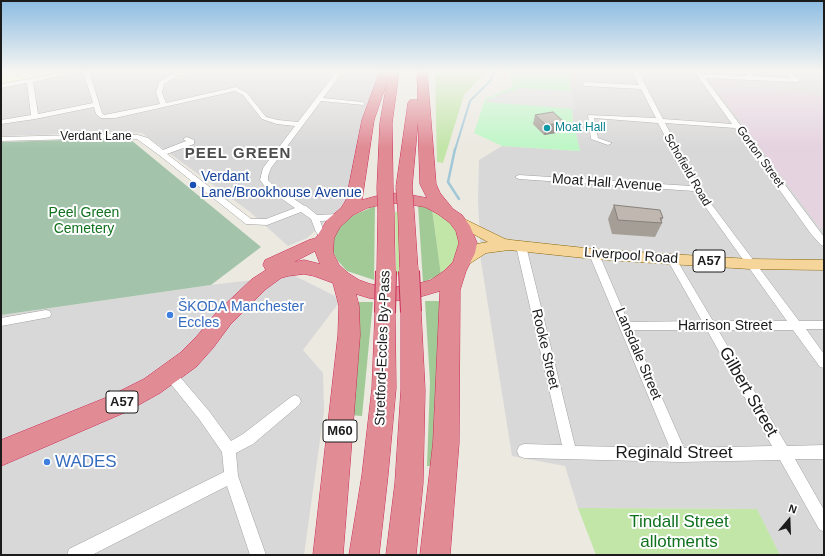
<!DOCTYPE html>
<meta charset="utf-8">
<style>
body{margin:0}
#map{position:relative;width:825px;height:556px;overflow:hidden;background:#ece9e1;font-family:Arial,sans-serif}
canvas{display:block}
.frame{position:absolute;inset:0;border:2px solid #1b1b1b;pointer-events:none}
.north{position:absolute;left:769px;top:500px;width:40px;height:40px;-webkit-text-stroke:3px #fff;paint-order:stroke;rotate:19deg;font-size:11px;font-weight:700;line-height:16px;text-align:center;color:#1b1b1b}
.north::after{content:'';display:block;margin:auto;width:14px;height:18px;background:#1b1b1b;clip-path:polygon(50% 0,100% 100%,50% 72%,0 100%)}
</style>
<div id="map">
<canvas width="825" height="556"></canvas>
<div class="frame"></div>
<div class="north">N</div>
</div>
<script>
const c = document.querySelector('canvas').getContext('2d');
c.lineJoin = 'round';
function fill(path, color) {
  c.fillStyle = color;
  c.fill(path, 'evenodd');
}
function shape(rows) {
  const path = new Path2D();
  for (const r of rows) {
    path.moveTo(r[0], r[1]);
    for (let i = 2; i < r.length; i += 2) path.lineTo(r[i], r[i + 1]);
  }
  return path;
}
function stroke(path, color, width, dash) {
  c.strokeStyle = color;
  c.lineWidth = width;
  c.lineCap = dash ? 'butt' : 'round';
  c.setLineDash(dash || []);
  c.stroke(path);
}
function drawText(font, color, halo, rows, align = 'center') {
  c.font = font + ' Arial,sans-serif';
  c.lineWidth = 4;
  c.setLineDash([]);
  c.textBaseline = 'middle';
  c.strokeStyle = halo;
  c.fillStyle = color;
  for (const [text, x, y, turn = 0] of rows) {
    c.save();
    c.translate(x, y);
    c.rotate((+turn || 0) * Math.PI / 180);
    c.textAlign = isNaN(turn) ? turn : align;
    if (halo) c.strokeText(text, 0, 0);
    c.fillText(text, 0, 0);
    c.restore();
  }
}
fill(shape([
 [86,71,381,71,366,108,354,157,351,191,339,209,307,238,288,246,250,212,142,133,128,132,1,136,1,87],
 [569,71,824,71,824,555,780,555,757,509,578,508,565,466,512,456,481,261,478,200,479,160,502,146,580,151,573,121],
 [293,275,335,296,338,304,303,350,323,373,324,411,304,555,1,555,1,315,211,285]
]), '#d9d8d8');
fill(shape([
 [714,86,790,90,824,97,824,228,820,228]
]), '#e5d3e0');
fill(shape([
 [1,71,72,71,1,84]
]), '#fbfdd9');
fill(shape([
 [435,71,484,71,485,73,464,95,443,163,437,162],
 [432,209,455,223,464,251,441,275],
 [395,212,399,212,402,274,396,275],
 [578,508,757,509,780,555,596,555]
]), '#c2e5a8');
fill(shape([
 [418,205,432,209,441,275,423,282],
 [375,206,374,280,347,271,338,261,333,252,331,242,335,231,343,223,354,215],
 [425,301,444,301,438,466,427,466,430,382],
 [355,302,373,302,362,416,350,415]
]), '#a2ca97');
fill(shape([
 [101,139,131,140,261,247,211,285,1,315,1,142]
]), '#a3c4aa');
fill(shape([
 [509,71,569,71,573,121,580,151,502,146,474,133,485,99,513,87]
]), '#bef6c6');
fill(shape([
 [517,88,572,91,576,109,486,102,486,100,509,91,518,91]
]), '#dfdfdf');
stroke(shape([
 [455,150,470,101,491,80,494,71]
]), '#a2c8d8', 2);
stroke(shape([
 [455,149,448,182,459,199]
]), '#a2c8d8', 2.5);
const street = shape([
 [72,71,82,71,33,82,38,114,93,103,83,71,89,71,102,113,104,115,160,104,156,93,159,82,173,74,198,71,197,72,177,76,164,84,162,93,166,103,236,87,247,93,266,117,278,120,298,122,337,71,343,71,323,98,362,102,364,103,364,105,321,101,271,168,268,176,268,180,272,184,303,205,306,206,317,215,339,214,343,217,339,220,320,221,323,229,330,238,325,241,322,240,316,232,311,219,301,212,267,225,246,224,159,155,137,139,115,138,1,141,1,137,115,134,138,135,148,138,163,150,186,141,183,139,187,137,194,140,194,144,167,154,251,219,266,219,295,208,266,188,260,180,263,168,295,126,277,124,262,119,243,95,235,91,115,118,101,118,96,114,94,107,35,119,1,124,1,120,31,115,27,83,1,88,1,84,72,71],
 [632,71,638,71,663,119,732,124,694,71,700,71,702,74,747,76,742,71,748,71,754,76,791,78,787,74,790,72,800,80,797,82,705,78,824,237,824,246,821,245,811,234,735,128,665,123,700,189,799,321,824,321,824,329,806,329,824,354,824,368,820,367,793,330,718,330,787,446,824,445,824,459,795,459,824,510,824,532,819,529,780,460,680,462,524,458,519,456,517,451,519,446,524,444,562,445,516,246,518,244,521,243,526,246,575,446,670,448,589,254,591,252,594,251,599,254,628,322,702,321,667,259,672,256,675,257,713,321,787,321,694,191,519,179,515,177,519,175,691,186,658,123,594,118,598,138,612,143,608,145,591,139,588,115,656,118,641,89,585,86,582,84,585,82,639,85,632,71],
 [632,330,707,330,772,446,684,448,632,330],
 [46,310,50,311,51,314,50,317,1,326,1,318,46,310],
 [170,369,174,370,209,411,231,441,243,434,291,397,295,395,299,397,301,401,299,405,253,444,236,453,238,476,266,555,250,555,227,486,92,555,67,555,69,549,224,472,222,452,199,419,166,378,164,374,166,370,170,369]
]);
const primary = shape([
 [456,215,505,239,511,240,594,249,669,254,750,259,824,260,824,270,750,269,669,264,594,259,509,250,486,253,469,264,464,265,459,264,456,260,459,256,477,244,488,242,451,222,449,219,451,216,456,215]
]);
const highway = shape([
 [380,71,398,71,399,72,392,123,393,188,390,191,385,193,380,191,377,188,380,123,387,82,374,120,362,200,384,194,400,193,427,198,420,184,418,121,412,187,409,190,404,192,399,190,396,187,408,103,410,100,418,100,417,71,427,71,436,184,440,193,453,209,462,215,470,226,477,243,475,253,466,271,460,290,459,443,450,555,420,555,433,443,440,291,409,300,389,301,369,298,356,294,359,306,360,335,343,555,313,555,338,335,339,306,333,283,314,276,304,274,288,276,281,278,266,289,230,325,213,348,196,367,160,393,126,412,1,466,1,440,110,396,144,379,180,353,197,336,216,313,252,279,266,270,263,265,265,260,309,240,316,238,327,220,341,208,346,200,362,120,380,71],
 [400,203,425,207,438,214,450,223,456,231,459,243,453,262,444,271,431,280,409,286,389,287,370,284,359,280,348,273,339,265,333,253,334,238,340,227,353,215,367,208,384,204,400,203],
 [315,251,320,264,304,260,294,262,315,251],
 [406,206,412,207,414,211,418,271,416,276,409,278,402,276,400,271,398,211,400,207,406,206],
 [386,207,392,208,394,212,395,271,393,276,386,278,379,276,377,271,378,212,380,208,386,207],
 [411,304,418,306,421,312,425,390,423,483,416,555,386,555,395,483,401,390,401,312,404,306,411,304],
 [385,305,392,307,395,313,396,388,388,475,379,555,349,555,362,475,372,388,375,313,378,307,385,305]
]);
stroke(street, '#a2a2a2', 1);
stroke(primary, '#8a6807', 1);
stroke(highway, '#cc2c58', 1);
fill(street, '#fff');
fill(primary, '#f6d59b');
fill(highway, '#e18b95');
const highwayBridgeFar1 = shape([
 [404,187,406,211],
 [385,188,386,212]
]);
const highwayBridge = shape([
 [409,271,411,312],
 [385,313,386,271]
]);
stroke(highwayBridgeFar1, '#cc2c58', 17, []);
stroke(highwayBridge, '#cc2c58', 22, []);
stroke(highwayBridgeFar1, '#e18b95', 16);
stroke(highwayBridge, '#e18b95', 20);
fill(shape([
 [535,115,564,122,562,132,544,135,533,124],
 [614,205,663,218,661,222,662,223,655,237,612,234,608,219]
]), '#a59e97');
fill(shape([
 [564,122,562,132,544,135,546,125]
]), '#86817b');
const building = shape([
 [553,112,564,122,546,125,535,115,553,112],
 [614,205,660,210,663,218,660,218,662,223,618,220,614,205]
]);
fill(building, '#c0b8b0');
stroke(building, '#86817b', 1);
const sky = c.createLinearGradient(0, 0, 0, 148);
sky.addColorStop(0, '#8cbce2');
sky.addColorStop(0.48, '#f6f5f2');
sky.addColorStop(1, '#f6f5f200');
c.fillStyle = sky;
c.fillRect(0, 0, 825, 148);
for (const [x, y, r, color] of [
 [547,128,4,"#0f9aa8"],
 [193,185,4,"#1a4fb4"],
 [170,315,4,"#3f7fe0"],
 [47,462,4,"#3f7fe0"]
]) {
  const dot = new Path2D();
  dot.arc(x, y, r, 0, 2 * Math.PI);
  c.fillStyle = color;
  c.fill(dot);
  stroke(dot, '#fff', 1.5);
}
drawText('12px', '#0d838f', '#fff', [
 ["Moat Hall",555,128]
], 'left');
drawText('12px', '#1b1b1b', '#fff', [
 ["Verdant Lane",96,137],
 ["Gorton Street",760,157,54],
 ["Schofield Road",687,170,60]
]);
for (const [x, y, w] of [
 [709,261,32],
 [122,402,32],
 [340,431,34]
]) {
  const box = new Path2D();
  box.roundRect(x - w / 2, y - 11, w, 22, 3);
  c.fillStyle = '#fff';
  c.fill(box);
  stroke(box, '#1b1b1b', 1);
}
drawText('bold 13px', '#1b1b1b', null, [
 ["A57",709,261],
 ["A57",122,402],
 ["M60",340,431]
]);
drawText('14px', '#164399', '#fff', [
 ["Verdant",201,177],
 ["Lane/Brookhouse Avenue",201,193]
], 'left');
drawText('14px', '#1b1b1b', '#fff', [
 ["Moat Hall Avenue",607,183,4],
 ["Liverpool Road",631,256,4],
 ["Harrison Street",725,326],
 ["Stretford-Eccles By-Pass",383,348,-88],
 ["Rooke Street",545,349,77],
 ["Lansdale Street",638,354,67]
]);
drawText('14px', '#10711f', '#fff', [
 ["Peel Green",84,213],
 ["Cemetery",84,229]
]);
drawText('14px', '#366cbe', '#fff', [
 ["ŠKODA Manchester",178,307],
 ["Eccles",178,323]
], 'left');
c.letterSpacing = '1px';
drawText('bold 15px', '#4e4e4e', '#fff', [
 ["PEEL GREEN",238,154]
]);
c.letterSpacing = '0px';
drawText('17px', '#1b1b1b', '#fff', [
 ["Gilbert Street",748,392,60],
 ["Reginald Street",674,453]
]);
drawText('17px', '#366cbe', '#fff', [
 ["WADES",55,462]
], 'left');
drawText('17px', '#10711f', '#fff', [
 ["Tindall Street",679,522],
 ["allotments",679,542]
]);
</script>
